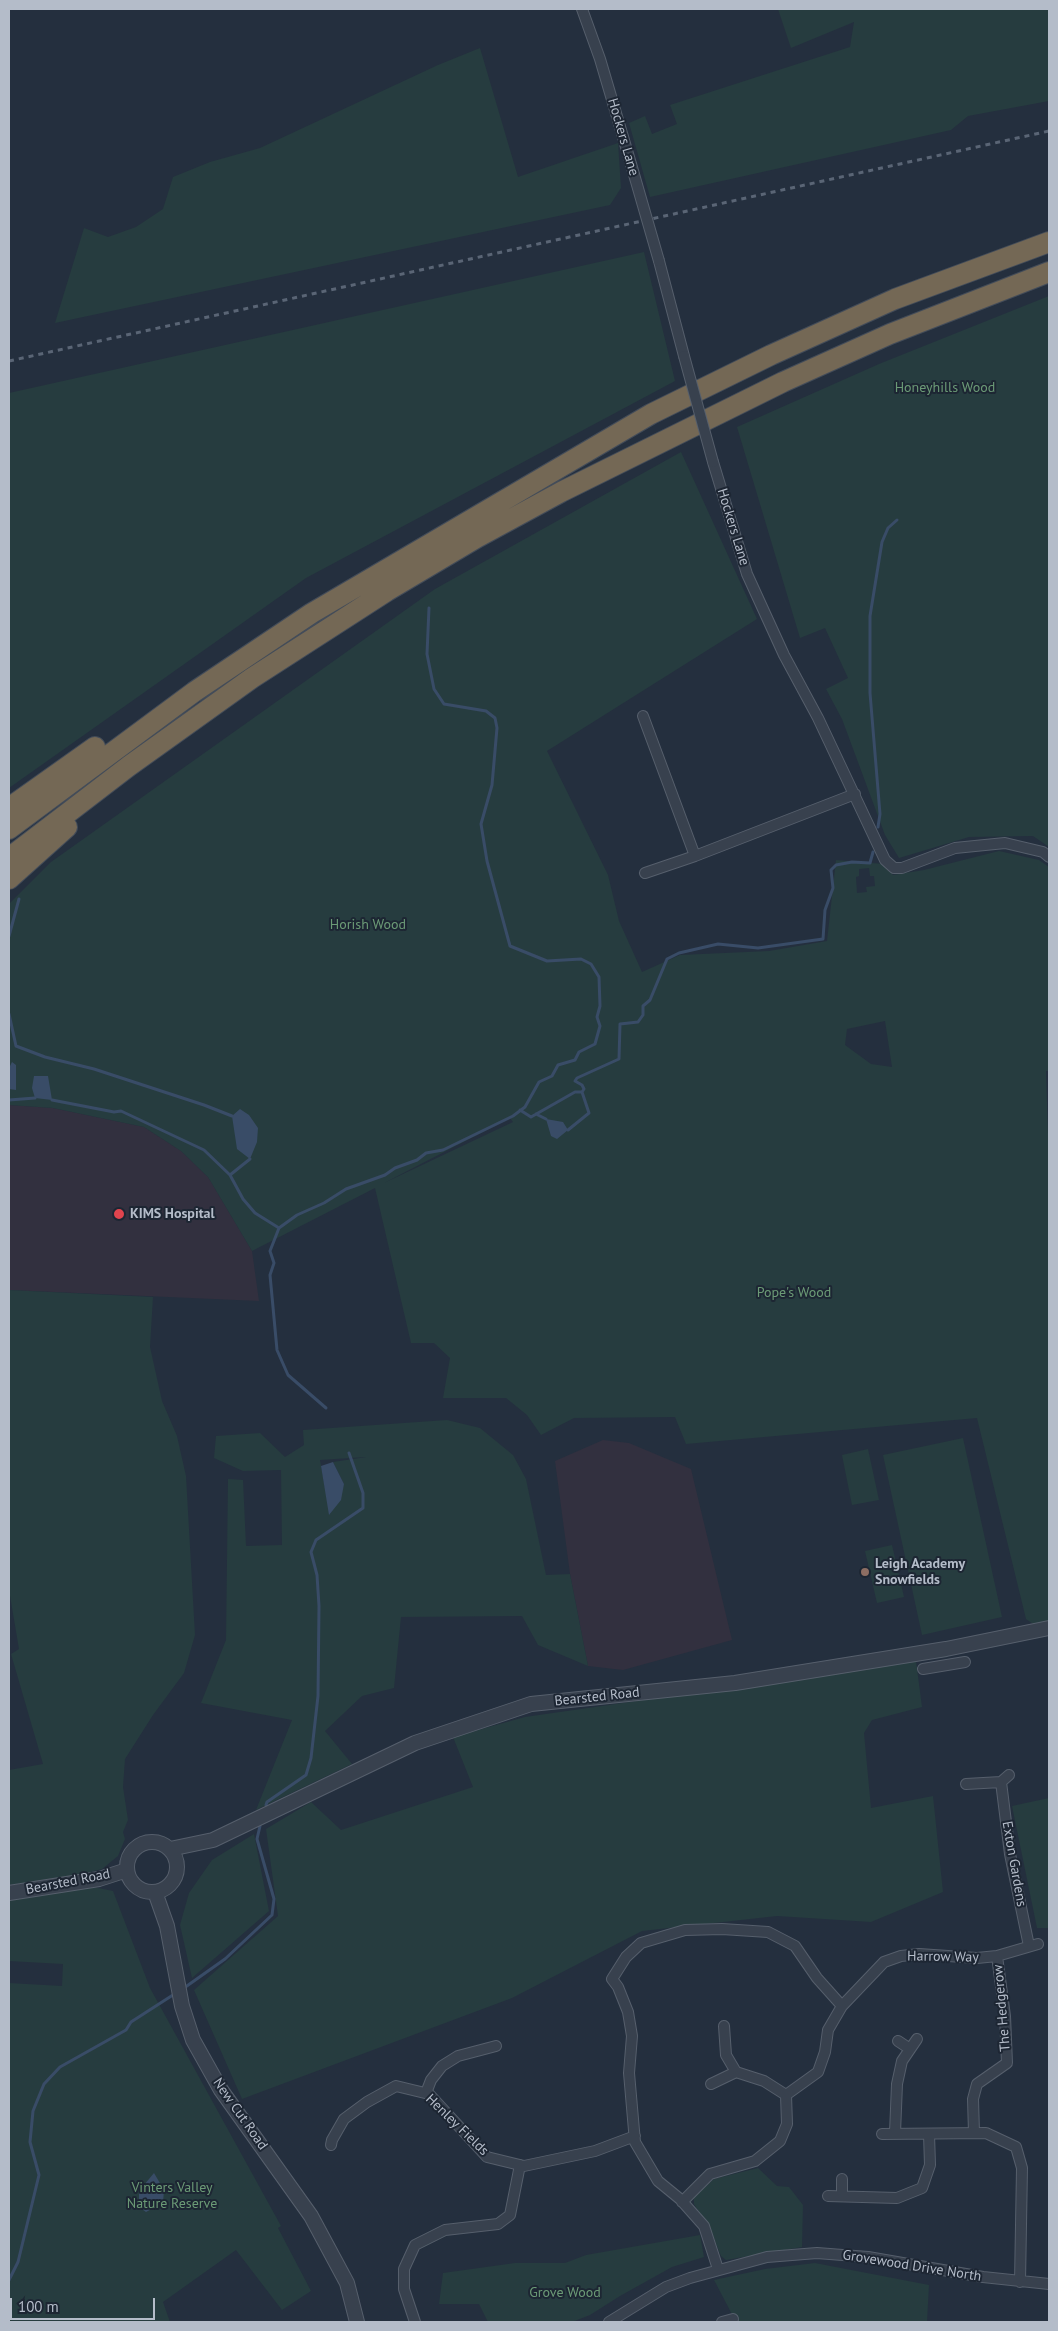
<!DOCTYPE html>
<style>
body{margin:0}
#map{position:relative;width:1058px;height:2331px;overflow:hidden;background:#242f3e;font-family:"PT Sans",sans-serif}
canvas{display:block}
.frame{position:absolute;inset:0;border:10px solid #b4bcc9;pointer-events:none}
.scale{position:absolute;left:10px;top:2298px;width:145px;height:22px;box-sizing:border-box;border:2px solid #b4bcc9;border-top:0;padding-left:6px;font-size:15px;line-height:18px;white-space:nowrap;color:#b4bcc9;-webkit-text-stroke:4px #1d2633;paint-order:stroke}
</style>
<div id="map">
<canvas width="1058" height="2331"></canvas>
<div class="frame"></div>
<div class="scale">100 m</div>
</div>
<script>
const c = document.querySelector('canvas').getContext('2d');
c.lineJoin = 'round';
function fill(path, color) {
  c.fillStyle = color;
  c.fill(path, 'evenodd');
}
function shape(rows) {
  const path = new Path2D();
  for (const r of rows) {
    if (r.length === 3) {
      path.moveTo(r[0] + r[2], r[1]);
      path.arc(r[0], r[1], r[2], 0, 2 * Math.PI);
      continue;
    }
    path.moveTo(r[0], r[1]);
    for (let i = 2; i < r.length; i += 2) path.lineTo(r[i], r[i + 1]);
  }
  return path;
}
function stroke(path, color, width, dash) {
  c.strokeStyle = color;
  c.lineWidth = width;
  c.lineCap = dash ? 'butt' : 'round';
  c.setLineDash(dash || []);
  c.stroke(path);
}
function drawText(font, color, halo, rows, align = 'center') {
  c.font = font + ' "PT Sans",sans-serif';
  c.lineWidth = 4;
  c.setLineDash([]);
  c.textBaseline = 'middle';
  c.strokeStyle = halo;
  c.fillStyle = color;
  for (const [text, x, y, turn = 0] of rows) {
    c.save();
    c.translate(x, y);
    c.rotate((+turn || 0) * Math.PI / 180);
    c.textAlign = isNaN(turn) ? turn : align;
    if (halo) c.strokeText(text, 0, 0);
    c.fillText(text, 0, 0);
    c.restore();
  }
}
fill(shape([
 [9,1105,53,1108,144,1127,181,1151,208,1177,252,1251,259,1301,9,1290],
 [603,1440,629,1443,691,1469,732,1640,623,1670,588,1666,570,1574,555,1461]
]), '#32303f');
fill(shape([
 [778,9,1049,9,1049,101,968,116,951,130,650,197,629,123,645,116,652,134,677,124,670,105,850,47,854,22,791,48],
 [480,48,518,177,618,143,621,188,610,205,55,323,84,228,108,237,136,227,163,209,173,177,210,162,260,148,438,65],
 [644,252,675,381,306,578,9,788,9,393],
 [1049,296,1049,847,1033,836,969,837,899,858,885,835,842,719,826,689,848,678,825,628,800,638,737,427,879,364],
 [681,452,757,619,547,751,608,875,619,921,642,972,680,955,769,951,827,941,836,860,883,864,893,875,924,870,999,851,1039,860,1049,867,1049,1071,1046,1071,1049,1165,1049,1635,1026,1619,977,1418,686,1444,675,1417,574,1418,541,1435,527,1415,506,1398,443,1398,450,1358,434,1343,411,1343,375,1188,252,1251,208,1177,181,1151,144,1127,53,1108,9,1105,9,904,51,862,435,589],
 [869,868,870,876,874,876,875,886,866,887,867,892,857,893,856,877,859,876,859,869],
 [885,1021,892,1067,871,1064,845,1045,847,1029],
 [510,1118,513,1122,384,1183],
 [9,1290,153,1297,150,1347,162,1401,177,1436,186,1476,195,1635,184,1673,153,1715,125,1759,123,1787,128,1820,123,1832,125,1839,118,1856,102,1869,79,1875,9,1885,9,1770,43,1764,11,1654,19,1649,9,1590],
 [447,1420,480,1428,513,1455,526,1479,546,1575,570,1574,588,1666,538,1645,522,1616,401,1617,394,1688,362,1696,325,1731,352,1764,256,1810,292,1720,201,1703,226,1640,228,1479,243,1480,246,1546,282,1545,281,1470,243,1471,214,1458,216,1436,260,1433,285,1457,304,1445,303,1430],
 [366,1457,333,1462,344,1484,330,1514,320,1460],
 [963,1438,1002,1617,922,1635,883,1455],
 [868,1449,879,1500,852,1505,842,1455],
 [892,1545,904,1597,877,1603,865,1551],
 [916,1661,922,1707,872,1720,864,1733,871,1808,933,1796,943,1892,871,1922,777,1916,642,1931,512,1998,242,2099,194,1990,278,1916,266,1829,311,1802,341,1830,473,1787,453,1737,525,1717],
 [1049,1798,1049,1928,1037,1928,1012,1806],
 [254,1834,269,1911,192,1978,180,1925,189,1893,212,1860],
 [93,1887,113,1891,150,1988,281,2226,278,2228,311,2291,282,2310,236,2250,163,2302,170,2322,9,2322,9,1983,62,1986,63,1964,9,1961,9,1900],
 [758,2168,777,2186,789,2187,803,2205,802,2247,726,2260,721,2256,711,2231,694,2204,694,2197,714,2179],
 [700,2235,704,2257,672,2267,620,2296,590,2315,572,2322,488,2322,479,2304,439,2304,443,2273,515,2263,565,2263,586,2255],
 [815,2263,929,2285,927,2322,736,2322,714,2280,765,2269]
]), '#263c3f');
fill(shape([
 [12,1062,16,1065,16,1090,9,1089,9,1068],
 [34,1076,48,1076,52,1100,35,1098,32,1088],
 [240,1109,249,1115,258,1128,257,1142,250,1159,237,1149,232,1116],
 [546,1119,563,1122,568,1130,557,1139,551,1136],
 [333,1462,344,1484,341,1500,329,1515,321,1466],
 [154,2173,164,2190,163,2203,146,2212,139,2207,139,2191]
]), '#394c67');
stroke(shape([
 [878,827,880,814,870,693,870,616,882,542,888,528,897,520],
 [9,936,19,899],
 [9,1014,16,1046,45,1057,94,1069,204,1105,232,1116],
 [9,1100,35,1098],
 [52,1100,114,1112,121,1111,204,1150,230,1175,243,1199,255,1213,279,1228],
 [520,1110,531,1117,575,1092,582,1092],
 [536,1114,546,1119],
 [568,1130,589,1113,582,1092,584,1089,582,1085,575,1081,577,1078,619,1059,620,1024,638,1022,643,1015,643,1006,650,1000,667,959,679,953,718,944,758,948,823,939,825,910,833,888,831,870,836,865,852,862,870,863,873,852],
 [230,1175,250,1159],
 [326,1408,288,1375,277,1350,270,1275,274,1263,270,1251,279,1228,297,1215,324,1203,346,1189,385,1175,395,1168,417,1160,426,1153,443,1150,513,1116,525,1107,539,1082,552,1076,558,1065,575,1060,579,1052,595,1044,600,1026,597,1017,600,1006,599,977,591,964,581,959,547,961,510,946,487,861,481,824,492,785,497,728,495,718,486,711,444,704,434,689,427,654,429,608],
 [266,1805,267,1802,306,1775,311,1758,318,1696,319,1606,317,1575,311,1552,316,1540,363,1508,363,1493,349,1453],
 [184,1988,225,1959,272,1915,274,1899,257,1839,260,1826],
 [9,2280,18,2262,39,2175,30,2142,33,2111,44,2084,60,2067,126,2030,131,2022,176,1993]
]), '#394c67', 3);
const minor = shape([
 [582,9,600,59,631,164],
 [659,261,684,356],
 [713,462,747,574,784,655,818,718,885,860,894,868,902,868,955,848,1005,843,1043,852,1049,857],
 [643,716,695,856],
 [645,873,695,856,855,794],
 [923,1669,965,1662],
 [1001,1782,1009,1775],
 [966,1784,1001,1782,1010,1854,1029,1946],
 [724,2026,726,2055,736,2072,764,2081,786,2095],
 [898,2041,910,2049],
 [711,2084,736,2072],
 [426,2093,431,2080,442,2066,458,2056,496,2046],
 [895,2133,897,2084,902,2061,917,2039],
 [974,2133,973,2099,977,2084,1007,2063,1005,2016,997,1956],
 [882,2134,986,2133,1016,2147,1022,2168,1020,2282],
 [331,2145,332,2140,344,2119,367,2102,396,2086,429,2094,487,2157,524,2166,595,2151,635,2136],
 [842,2179,842,2196],
 [828,2196,897,2198,922,2188,930,2165,929,2134],
 [682,2202,710,2174,755,2161,780,2141,787,2124,786,2095,818,2072,825,2052,828,2030,842,2006,884,1962,901,1956,919,1954,977,1958,997,1956,1038,1944],
 [718,2269,704,2226,680,2199,658,2181,635,2142,629,2073,632,2036,628,2012,618,1987,612,1979,626,1957,641,1943,685,1930,722,1929,768,1932,795,1946,817,1978,842,2006],
 [415,2322,404,2289,404,2269,415,2245,445,2230,498,2224,510,2215,520,2165],
 [609,2322,666,2287,690,2278,767,2257,817,2253,868,2257,983,2277,1049,2284],
 [722,2322,733,2319]
]);
const tertiary = shape([
 [152,1867,25],
 [170,1849,213,1840,415,1743,531,1704,735,1683,946,1649,1049,1628],
 [155,1892,167,1926,182,2006,193,2040,221,2090,311,2216,347,2283,357,2322],
 [9,1893,99,1879,127,1870]
]);
const motorway = shape([
 [9,808,95,747],
 [9,829,194,692,312,613,651,414,771,355,895,299,1049,242],
 [9,858,129,766,252,678,387,591,478,537,561,492,783,382,890,334,1049,272],
 [9,879,67,827]
]);
stroke(minor, '#565f6c', 12);
stroke(tertiary, '#565f6c', 16);
stroke(motorway, '#434c59', 22);
stroke(minor, '#38414e', 10);
stroke(tertiary, '#38414e', 14);
stroke(motorway, '#746855', 20);
stroke(shape([
 [9,361,1049,131]
]), '#5a6575', 3, [5, 5]);
const minorBridge = shape([
 [631,164,659,261],
 [684,356,713,462]
]);
stroke(minorBridge, '#565f6c', 12, []);
stroke(minorBridge, '#38414e', 10);
for (const [x, y, r, color] of [
 [119,1214,6,"#e0444e"],
 [865,1572,5,"#8d6e63"]
]) {
  const dot = new Path2D();
  dot.arc(x, y, r, 0, 2 * Math.PI);
  c.fillStyle = color;
  c.fill(dot);
  stroke(dot, '#1d2633', 2);
}
drawText('14px', '#b4bcc9', '#1d2633', [
 ["Hockers Lane",623,137,74],
 ["Hockers Lane",733,527,73],
 ["Bearsted Road",597,1697,-6],
 ["Exton Gardens",1014,1864,80],
 ["Bearsted Road",68,1882,-11],
 ["Harrow Way",943,1957,1],
 ["The Hedgerow",1002,2008,-95],
 ["New Cut Road",240,2114,55],
 ["Henley Fields",457,2125,44],
 ["Grovewood Drive North",912,2266,9]
]);
drawText('14px', '#6b9a76', '#1d2633', [
 ["Honeyhills Wood",945,388],
 ["Horish Wood",368,925],
 ["Pope's Wood",794,1293],
 ["Vinters Valley",172,2188],
 ["Nature Reserve",172,2204],
 ["Grove Wood",565,2293]
]);
drawText('bold 14px', '#b4bcc9', '#1d2633', [
 ["KIMS Hospital",130,1214],
 ["Leigh Academy",875,1564],
 ["Snowfields",875,1580]
], 'left');
</script>
